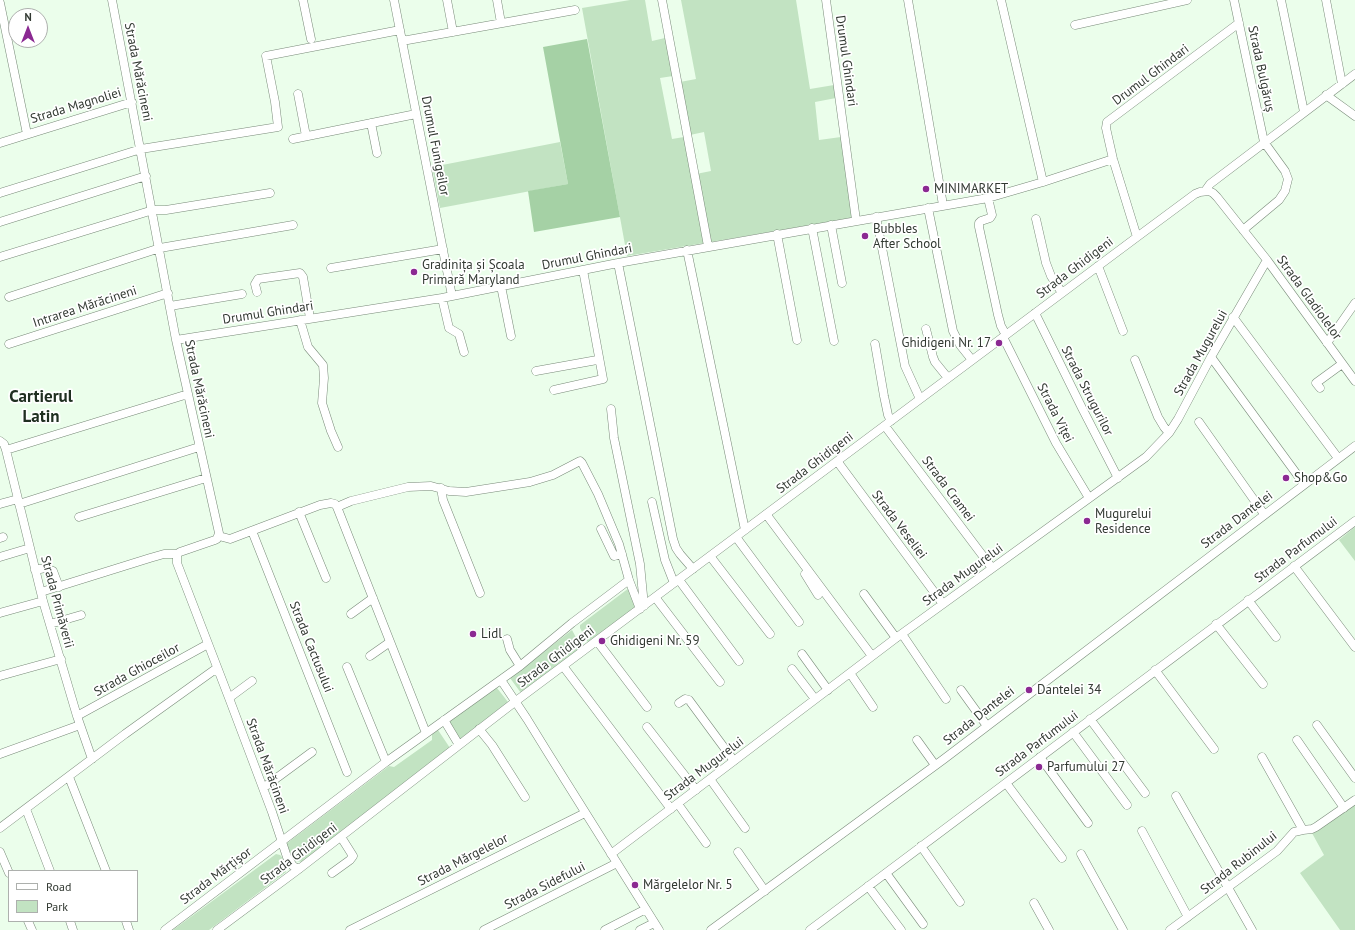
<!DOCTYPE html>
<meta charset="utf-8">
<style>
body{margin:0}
#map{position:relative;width:1355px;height:930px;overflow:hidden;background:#ebfeeb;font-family:"PT Sans",sans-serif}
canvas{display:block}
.legend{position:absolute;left:8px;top:870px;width:130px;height:52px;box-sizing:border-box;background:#fff;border:1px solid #adb0ad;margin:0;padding:5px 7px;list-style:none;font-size:12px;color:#323932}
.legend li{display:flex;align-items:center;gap:8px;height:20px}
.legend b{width:20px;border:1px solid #adb0ad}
.north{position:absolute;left:8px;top:8px;width:40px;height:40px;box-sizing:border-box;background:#fff;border:1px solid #adb0ad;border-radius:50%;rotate:0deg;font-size:11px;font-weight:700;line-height:16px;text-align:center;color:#323932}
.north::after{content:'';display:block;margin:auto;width:14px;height:18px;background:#8b2992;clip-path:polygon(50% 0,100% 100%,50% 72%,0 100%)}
</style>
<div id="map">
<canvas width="1355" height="930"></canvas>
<ul class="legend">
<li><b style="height:5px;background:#fff"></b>Road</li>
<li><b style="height:11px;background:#c2e3c2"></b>Park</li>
</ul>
<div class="north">N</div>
</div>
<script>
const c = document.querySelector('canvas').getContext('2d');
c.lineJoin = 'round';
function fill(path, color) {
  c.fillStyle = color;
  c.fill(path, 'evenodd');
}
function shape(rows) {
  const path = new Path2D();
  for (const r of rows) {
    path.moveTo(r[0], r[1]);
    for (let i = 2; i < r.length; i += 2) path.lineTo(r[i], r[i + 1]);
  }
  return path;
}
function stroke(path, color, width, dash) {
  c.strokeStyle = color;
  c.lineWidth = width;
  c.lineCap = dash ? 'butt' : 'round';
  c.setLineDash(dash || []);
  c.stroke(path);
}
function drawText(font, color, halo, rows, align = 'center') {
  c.font = font + ' "PT Sans",sans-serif';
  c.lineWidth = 3.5;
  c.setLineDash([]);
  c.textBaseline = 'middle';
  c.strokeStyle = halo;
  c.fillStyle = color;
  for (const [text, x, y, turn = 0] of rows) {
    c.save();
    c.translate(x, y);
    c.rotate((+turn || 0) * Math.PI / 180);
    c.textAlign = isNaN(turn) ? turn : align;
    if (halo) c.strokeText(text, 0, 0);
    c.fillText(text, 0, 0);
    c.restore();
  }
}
fill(shape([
 [630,0,645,0,652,41,665,38,673,76,660,78,672,139,684,137,691,175,711,171,704,132,690,135,680,82,696,79,681,0,796,0,810,89,834,85,836,98,815,102,819,140,841,137,852,218,627,256,582,8],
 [560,142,568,184,440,208,432,167],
 [1355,527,1355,561,1339,540],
 [629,588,635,607,633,610,588,642,587,641,580,628,580,625],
 [572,630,580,645,579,649,521,693,510,678],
 [495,688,497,688,508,702,462,739,458,737,448,722],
 [438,730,450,748,302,862,295,861,292,859,286,844,389,766,394,767,432,740,432,734],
 [1355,801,1355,930,1340,930,1300,873,1324,855,1312,833],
 [276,854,280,855,282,857,286,869,286,872,209,930,173,930]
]), '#c2e3c2');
fill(shape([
 [587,39,620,217,534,232,528,191,568,184,543,47]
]), '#a5d1a5');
const minor = shape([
 [112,0,176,340,219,533,217,539,215,540,180,552,177,554,177,563,229,698,272,812,287,857,293,866,299,869],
 [303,0,311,39],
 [394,0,452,296],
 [447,0,453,32],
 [497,0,501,23],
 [662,0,708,246],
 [826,0,856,220],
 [908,0,943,205],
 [1001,0,1043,182],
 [1234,0,1264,142,1285,171,1288,179,1285,191,1279,200,1243,230],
 [1281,0,1304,112],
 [1326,0,1342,84],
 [0,3,27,134],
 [1075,25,1187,0],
 [402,41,575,10],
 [298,94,306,136],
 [1326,95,1355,116],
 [371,123,377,153],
 [293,139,416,114],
 [0,143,132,102],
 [1205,191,1210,184,1355,74],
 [0,193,141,149,278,127,275,102,266,56,400,30],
 [988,198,992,215,990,218,981,221,979,223,979,227,998,315,1001,326,1006,335],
 [928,208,953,331,960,345,972,360],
 [876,217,905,366,920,399],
 [1036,219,1046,263,1051,276,1062,293],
 [0,222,146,176],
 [831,225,842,283],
 [812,228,834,341],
 [777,234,797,340],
 [1137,237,1113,159,1106,128,1107,122,1239,23],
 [687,250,745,530],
 [0,257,153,210,166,210,270,193],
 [618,263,673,539,676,548,680,554,693,569],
 [1098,266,1123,331],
 [331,268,443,249],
 [501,286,511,336],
 [257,292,255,284,258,279,300,273,303,277,310,318],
 [9,297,160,248,293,225],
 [442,298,449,328,459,334,464,352],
 [170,306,242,294],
 [1035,313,1082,408,1118,478],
 [1233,317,1338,458],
 [300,320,308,347,323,365,324,378,322,403,331,431,338,447],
 [926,329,933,357,935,362,948,378],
 [1003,337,1056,443,1089,498],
 [176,340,442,298,618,263,988,198,1043,182,1113,159],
 [1327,343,1355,303],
 [9,344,168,293],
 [875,344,884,396,888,415,891,421],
 [1211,357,1304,484],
 [1135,360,1158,417,1164,427,1169,433],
 [536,371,597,360,599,357,583,270],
 [1320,388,1316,383,1342,364],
 [554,390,603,379,599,357],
 [611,409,614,438,640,564,644,606],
 [1199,422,1264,514],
 [885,426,992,568],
 [0,441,4,444,6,450,188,394],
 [6,450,43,601,77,716,92,759],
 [837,461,943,604],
 [441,488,443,500,480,593],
 [652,502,665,560,674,583],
 [0,504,18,499],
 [19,504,199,447],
 [337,507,351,501,408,487,431,486,449,491,466,492,530,482,553,475,580,461,582,463,598,494,619,544,629,580,640,609],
 [299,512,326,578],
 [766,514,872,656],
 [79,517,206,478],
 [601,529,614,556,622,554],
 [252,531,347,772],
 [219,536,230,539,320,505,331,503,335,504,337,507,426,733],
 [736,537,799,622],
 [0,538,3,537],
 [710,556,770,634],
 [0,557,30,548],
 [1294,566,1355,647],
 [35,570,45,568,53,571,59,587],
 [805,574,818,595],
 [679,580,739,661],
 [41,592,150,558,164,554,177,554],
 [864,594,896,638],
 [655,597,720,682],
 [1248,600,1276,637],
 [0,613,43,601],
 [351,614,373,598],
 [50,624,81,615],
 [1216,624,1263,684],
 [902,634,946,699],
 [507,639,510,650,520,666],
 [597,641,647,707],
 [802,654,828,690],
 [370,656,390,642],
 [563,666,671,809],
 [347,667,386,762],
 [792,669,815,699],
 [1155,670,1214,749],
 [850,673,873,707],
 [0,676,61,659],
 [501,680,527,719,548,753,659,930],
 [961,690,987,726],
 [229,698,252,681],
 [679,703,685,699,689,700,734,761],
 [77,716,208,644],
 [1090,719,1145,793],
 [444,720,459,745],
 [1317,725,1355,778],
 [647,727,696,790],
 [479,729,492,745,525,797],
 [1073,732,1127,805],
 [917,740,935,765],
 [1297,740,1344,808],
 [0,754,80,725],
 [1040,757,1088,823],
 [1262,757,1303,830],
 [69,777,106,871],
 [710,779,745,828],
 [1006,783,1062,858],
 [263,788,312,752],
 [1176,796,1252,930],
 [678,804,706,843],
 [26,809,50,871],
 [0,828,125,734,217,668],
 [1142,831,1188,917],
 [921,846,960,902],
 [0,852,9,873],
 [738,852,765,891],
 [611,854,896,638,1146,457,1169,433,1178,419,1211,357,1267,260],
 [1081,854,1123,930],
 [332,873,350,860,353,856,341,837],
 [886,873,923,924],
 [868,886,901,930],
 [1034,903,1049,930],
 [28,921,32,930],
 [70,921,73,930],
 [126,921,129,930],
 [165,930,386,762,520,666,572,623,629,580],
 [217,930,299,869,516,701,1137,237,1195,194,1200,192,1209,191,1213,193,1217,197,1267,260,1355,381],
 [350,930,585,813],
 [484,930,617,863],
 [605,930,646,909],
 [640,930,654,923],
 [711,930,944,759,1355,446],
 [810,930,1355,521],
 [1170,930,1277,851,1294,832,1303,830,1312,829,1316,827,1355,800]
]);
stroke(minor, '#798a79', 9);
stroke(minor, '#fff', 8);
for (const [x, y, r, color] of [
 [926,189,4,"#8b2992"],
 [865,236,4,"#8b2992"],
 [414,272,4,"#8b2992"],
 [999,343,4,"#8b2992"],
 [1286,478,4,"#8b2992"],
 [1087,521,4,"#8b2992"],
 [473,634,4,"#8b2992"],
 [602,641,4,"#8b2992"],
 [1029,690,4,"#8b2992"],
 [1039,767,4,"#8b2992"],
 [635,885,4,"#8b2992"]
]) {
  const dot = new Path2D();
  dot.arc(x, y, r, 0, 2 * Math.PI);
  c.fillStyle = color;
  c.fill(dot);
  stroke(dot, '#fff', 1.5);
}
drawText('13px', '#323932', '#fff', [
 ["Drumul Ghindari",846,61,82],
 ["Strada Bulgăruș",1261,69,78],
 ["Strada Mărăcineni",138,72,79],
 ["Drumul Ghindari",1151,75,-37],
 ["Strada Magnoliei",76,106,-17],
 ["Drumul Funigeilor",435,146,79],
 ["Drumul Ghindari",587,257,-11],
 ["Strada Ghidigeni",1075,268,-37],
 ["Strada Gladiolelor",1309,298,54],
 ["Intrarea Mărăcineni",85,307,-18],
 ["Drumul Ghindari",268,313,-9],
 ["Strada Mugurelui",1201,353,-61],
 ["Strada Mărăcineni",199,389,78],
 ["Strada Strugurilor",1087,391,63],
 ["Strada Viței",1055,413,63],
 ["Strada Ghidigeni",815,463,-37],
 ["Strada Cramei",948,489,53],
 ["Strada Dantelei",1237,520,-37],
 ["Strada Veseliei",899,525,53],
 ["Strada Parfumului",1296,550,-37],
 ["Strada Mugurelui",963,575,-36],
 ["Strada Primăverii",57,602,75],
 ["Strada Cactusului",311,647,68],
 ["Strada Ghidigeni",556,657,-37],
 ["Strada Ghioceilor",137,670,-29],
 ["Strada Dantelei",979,716,-38],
 ["Strada Parfumului",1037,744,-37],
 ["Strada Mărăcineni",267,766,70],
 ["Strada Mugurelui",704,769,-37],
 ["Strada Ghidigeni",299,854,-37],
 ["Strada Mărgelelor",463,860,-27],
 ["Strada Rubinului",1239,863,-38],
 ["Strada Mărțișor",216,876,-37],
 ["Strada Sidefului",545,886,-27]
]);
drawText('13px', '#323932', '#fff', [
 ["MINIMARKET",934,189],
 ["Bubbles",873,229],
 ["After School",873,244],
 ["Gradinița și Școala",422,265],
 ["Primară Maryland",422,280],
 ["Ghidigeni Nr. 17",991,343,"right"],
 ["Shop&Go",1294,478],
 ["Mugurelui",1095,514],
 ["Residence",1095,529],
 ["Lidl",481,634],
 ["Ghidigeni Nr. 59",610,641],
 ["Dantelei 34",1037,690],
 ["Parfumului 27",1047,767],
 ["Mărgelelor Nr. 5",643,885]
], 'left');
drawText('bold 17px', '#202f21', '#fff', [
 ["Cartierul",41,397],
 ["Latin",41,417]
]);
</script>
